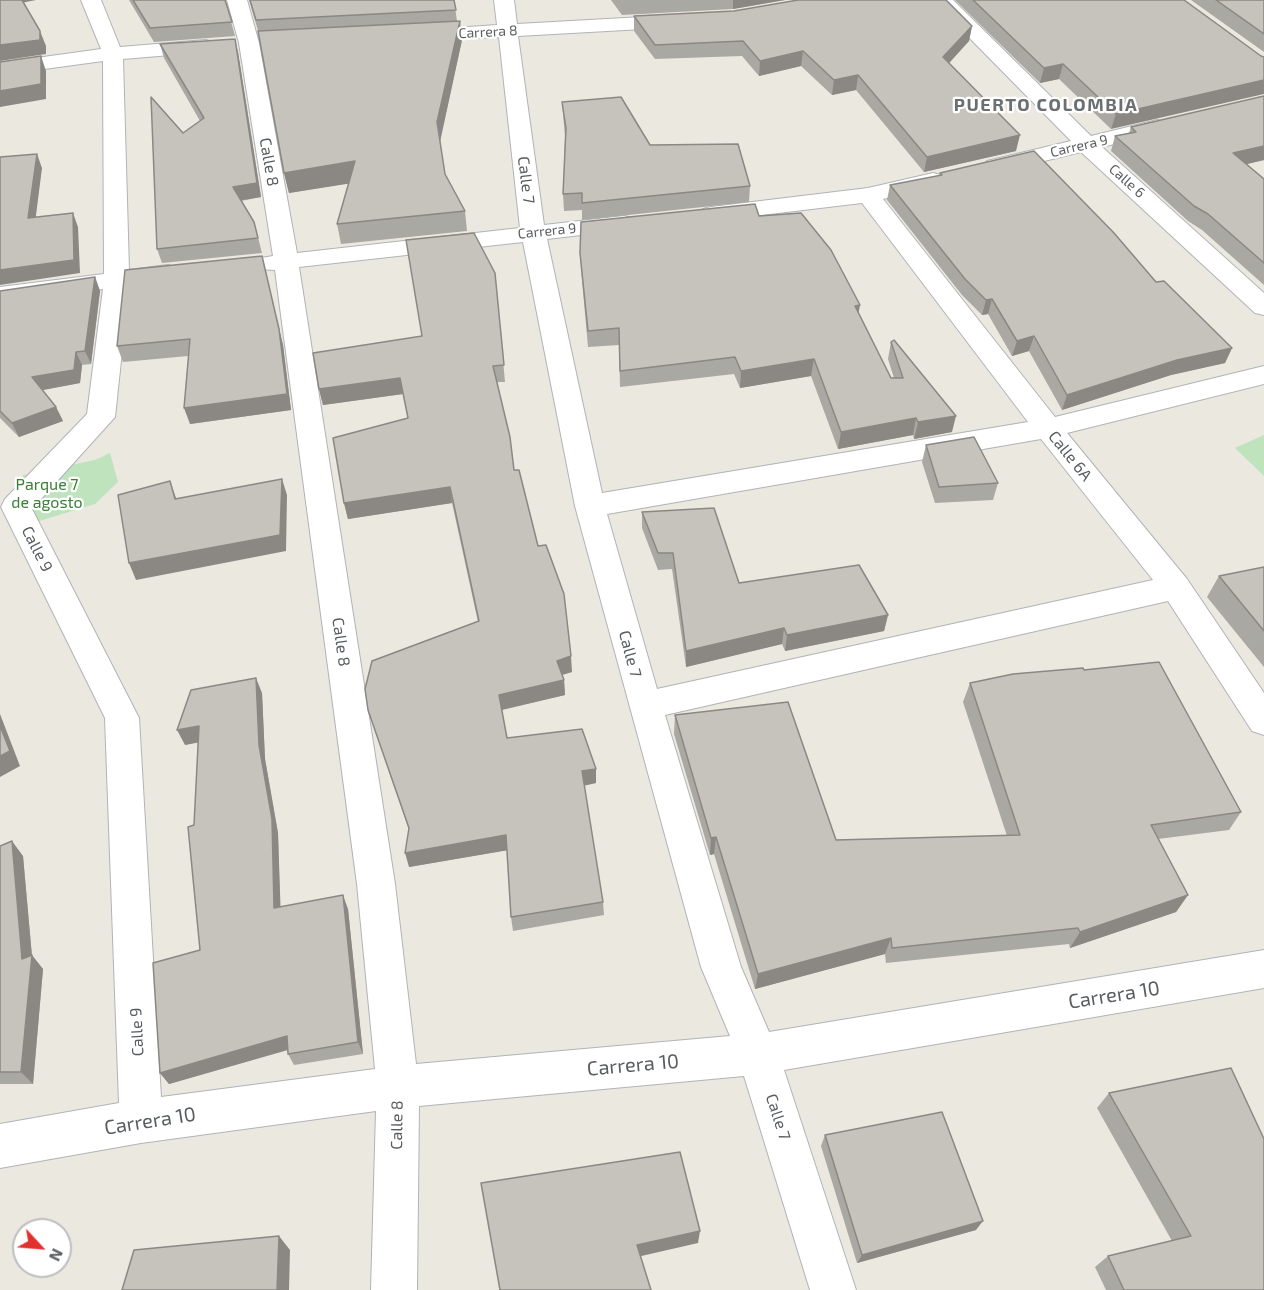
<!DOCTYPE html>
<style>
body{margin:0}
#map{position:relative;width:1264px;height:1290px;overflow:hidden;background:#ebe8e0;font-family:"Exo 2",sans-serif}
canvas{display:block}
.north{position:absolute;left:12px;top:1218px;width:60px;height:60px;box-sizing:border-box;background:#fff;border:2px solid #bdbebf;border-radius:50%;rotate:116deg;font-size:16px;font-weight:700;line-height:24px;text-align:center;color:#595d60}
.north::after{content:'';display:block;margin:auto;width:21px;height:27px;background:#e2302f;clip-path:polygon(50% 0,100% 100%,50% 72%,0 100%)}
</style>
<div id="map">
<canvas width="1264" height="1290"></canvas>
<div class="north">N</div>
</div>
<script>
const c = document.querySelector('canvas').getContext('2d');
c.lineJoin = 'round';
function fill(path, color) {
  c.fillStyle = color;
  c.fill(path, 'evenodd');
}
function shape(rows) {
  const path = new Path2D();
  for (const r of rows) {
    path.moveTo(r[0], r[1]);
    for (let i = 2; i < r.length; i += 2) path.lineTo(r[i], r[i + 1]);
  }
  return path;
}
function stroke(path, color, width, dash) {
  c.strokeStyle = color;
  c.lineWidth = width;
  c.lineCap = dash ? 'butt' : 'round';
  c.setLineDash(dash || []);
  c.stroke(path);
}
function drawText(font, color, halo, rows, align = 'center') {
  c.font = font + ' "Exo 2",sans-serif';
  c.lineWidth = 4.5;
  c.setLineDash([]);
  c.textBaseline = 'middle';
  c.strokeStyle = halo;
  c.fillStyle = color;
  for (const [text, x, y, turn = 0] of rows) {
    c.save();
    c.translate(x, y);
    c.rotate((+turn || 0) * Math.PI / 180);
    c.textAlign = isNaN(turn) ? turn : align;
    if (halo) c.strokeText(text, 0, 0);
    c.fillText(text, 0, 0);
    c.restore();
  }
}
fill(shape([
 [1264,435,1264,476,1235,448],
 [110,453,118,482,95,504,23,526,23,475,95,460]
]), '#bfe3bc');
const minor = shape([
 [81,0,101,0,120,47,206,40,213,42,216,46,213,50,206,52,123,59,129,270,168,265,177,268,181,273,177,278,168,281,129,286,115,417,32,509,139,718,161,1097,375,1069,357,884,275,270,255,269,252,264,255,259,273,256,239,43,227,0,247,0,259,43,297,253,520,228,499,37,417,41,410,39,407,35,410,31,497,25,494,0,514,0,517,24,679,15,686,17,689,21,686,25,679,27,518,36,544,225,624,216,632,218,636,223,632,228,624,230,547,239,602,493,1028,422,862,203,711,221,703,219,699,214,703,209,711,207,868,188,933,173,941,175,945,180,941,185,883,199,1055,417,1264,366,1264,384,1067,433,1187,579,1264,693,1264,735,1252,731,1168,601,665,715,741,967,769,1032,1264,950,1264,988,784,1070,856,1290,810,1290,744,1076,419,1106,417,1290,371,1290,376,1111,141,1143,0,1168,0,1124,119,1103,105,718,1,507,5,499,87,414,103,289,0,303,0,287,104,274,103,61,0,75,0,63,101,49,81,0],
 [523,242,575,506,701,967,730,1036,416,1064,395,884,299,267,523,242],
 [1041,439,1153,580,657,689,607,514,1041,439],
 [932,0,953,0,1091,136,1157,120,1165,122,1168,127,1165,132,1102,147,1264,293,1264,315,1255,313,1081,152,995,173,987,171,984,166,987,161,1071,141,932,0]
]);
stroke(minor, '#b1b3b7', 2);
fill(minor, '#fff');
fill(shape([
 [129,0,225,0,235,36,154,42],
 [249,0,454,0,457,21,462,40,440,140,445,174,465,211,467,231,341,244,337,224,349,183,289,193,284,173,259,34],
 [611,0,785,0,733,9,622,15],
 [955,0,1184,0,1111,129,1059,79,1040,83],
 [1191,0,1264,0,1264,52],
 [734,11,972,26,969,41,949,63,1016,151,924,172,856,90,832,95,801,66,759,76,742,56,655,59,634,31,634,16],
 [160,44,238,52,261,197,241,201,254,222,262,253,162,263,157,249,183,133,200,121,164,58],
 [1264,96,1264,160,1246,164,1264,179,1264,285,1202,230,1188,221,1111,151,1115,136,1129,133,1131,127],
 [562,102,650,145,750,186,749,202,582,220,582,210,564,211,563,194,565,137],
 [940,173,1156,282,1232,348,1225,363,1171,375,1062,410,1029,351,1012,356,988,314,982,315,962,295,887,200,890,185,939,176],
 [759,216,859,313,891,378,894,378,888,359,891,342,952,432,914,439,913,435,838,449,811,376,740,388,734,374,620,387,619,345,588,347,581,269,580,253],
 [262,256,283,345,291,410,190,424,188,356,123,362,117,346],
 [495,273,505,382,497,382,514,470,538,546,572,672,562,675,564,680,565,695,502,710,507,738,596,769,596,783,584,785,603,902,604,915,513,931,511,917,507,850,409,867,409,830,373,725,368,710,478,622,452,503,348,519,344,503,408,418,403,394,323,405,319,389,422,336],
 [95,277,100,291,91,364,82,365,80,383,42,390,56,407,63,421,19,437,0,418,0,291],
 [926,445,998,483,993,500,935,503,922,462],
 [642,512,739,583,888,615,884,631,785,651,782,644,686,667,672,569,658,570,642,528],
 [1264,567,1264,667,1207,597,1219,576],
 [1084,670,1241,812,1229,830,1158,839,1188,895,1176,912,1070,948,1069,944,886,963,885,954,755,989,714,854,710,855,674,734,675,715,836,840,1007,836,963,702,970,683],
 [262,693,265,759,278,833,280,907,348,909,363,1054,294,1065,288,1054,288,1050,169,1084,160,1073,200,950,194,825,198,742,185,745],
 [0,846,23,856,32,956,43,969,33,1084,0,1084],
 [1109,1093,1264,1290,1106,1290,1095,1267,1108,1256,1172,1241,1097,1108],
 [825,1135,976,1230,857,1263,821,1146]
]), '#aaa8a3');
fill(shape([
 [20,0,36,0,21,3],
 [733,0,785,0,733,9],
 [460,21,462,40,440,142,437,122],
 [972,26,969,41,941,72,943,57],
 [40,31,46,46,46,54,0,61,0,45],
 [235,39,238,52,261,197,237,201,233,187],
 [803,51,801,66,759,76,760,61],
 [41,56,46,71,46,99,0,107,0,91],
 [1063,64,1059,79,1040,83,1044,68],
 [858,75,856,90,832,95,834,80],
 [1264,80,1264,94,1111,129,1116,114],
 [1020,135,1016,151,924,172,927,157],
 [1264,146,1264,160,1227,169,1233,153],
 [37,154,42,168,34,231,28,218],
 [355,161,359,182,289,193,284,173],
 [73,213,78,227,80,273,0,285,0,270],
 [262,256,283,345,291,410,190,424,184,408],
 [95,277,100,291,91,364,85,351],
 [992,299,988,314,982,315,986,300],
 [860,305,857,322,855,306],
 [1034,336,1029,351,1012,356,1017,341],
 [1232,348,1225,363,1171,375,1062,410,1067,395,1177,360],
 [76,352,82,365,80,383,38,391,32,377],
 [814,359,811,376,740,388,741,371],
 [400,378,403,394,323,405,319,389],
 [56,407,63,421,19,437,12,423],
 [956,416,952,432,914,439,918,422],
 [916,418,913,435,838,449,841,432],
 [282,479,287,495,286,551,136,580,129,563],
 [170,481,176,498,181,516,175,499],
 [450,487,452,503,348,519,344,503],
 [888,615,884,631,785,651,787,635],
 [784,628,782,644,686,667,686,651],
 [571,656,572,672,558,676,557,661],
 [256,678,262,693,265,759,278,833,281,921,274,908,259,745],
 [564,680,565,695,501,710,499,695],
 [0,714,20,766,0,777],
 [199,726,206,741,185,745,177,730],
 [596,769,596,783,583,786,582,771],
 [506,835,509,850,409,867,405,853],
 [716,837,714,854,710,855,711,838],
 [12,841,23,856,32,957,32,955,43,969,33,1084,21,1072,22,959],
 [343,895,348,909,363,1054,358,1042],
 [1188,895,1176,912,1070,948,1080,932],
 [891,938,885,954,755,989,758,974],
 [287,1036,294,1048,169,1084,160,1073],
 [983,1221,976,1230,857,1263,862,1255],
 [700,1231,698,1243,637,1257,637,1245],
 [279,1236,290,1250,289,1290,277,1290]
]), '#8b8884');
const building = shape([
 [0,0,22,0,40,31,40,40,0,45,0,0],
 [133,0,225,0,232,22,150,28,133,0],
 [250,0,454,0,456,10,256,20,250,0],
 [798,0,946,0,972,26,943,57,1020,135,927,157,858,75,834,80,803,51,760,61,743,41,655,45,634,16,734,11,798,0],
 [973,0,1184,0,1261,56,1264,57,1264,80,1116,114,1063,64,1044,68,973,0],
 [1216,0,1264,0,1264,34,1216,0],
 [460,21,437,122,445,174,465,211,337,224,355,161,284,173,258,31,460,21],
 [235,39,257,183,233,187,254,222,258,238,157,249,151,97,183,133,204,118,160,44,235,39],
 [41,56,41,84,0,91,0,62,41,56],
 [1264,96,1264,146,1233,153,1264,179,1264,263,1208,214,1194,206,1115,136,1136,132,1131,127,1264,96],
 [621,97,650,145,738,144,750,186,582,203,582,193,563,194,566,128,562,102,621,97],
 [1034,151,1114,233,1156,282,1164,281,1232,348,1177,360,1067,395,1034,336,1017,341,992,299,986,300,965,279,890,185,942,175,940,173,1034,151],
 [37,154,28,218,73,213,74,260,0,270,0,157,37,154],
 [755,204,759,216,801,213,831,250,860,305,855,306,891,378,903,378,891,342,894,340,956,416,918,422,916,418,841,432,814,359,741,371,735,357,620,371,619,328,588,331,580,253,581,222,755,204],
 [474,233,495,273,504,365,493,366,510,437,514,470,519,470,538,546,546,545,564,594,571,656,557,661,564,680,499,695,507,738,582,729,596,769,582,771,603,902,511,917,506,835,405,853,409,828,368,710,365,689,372,661,479,621,450,487,344,503,333,438,408,418,400,378,319,389,313,353,422,336,406,240,474,233],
 [262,256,279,329,287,394,184,408,190,339,117,346,125,270,262,256],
 [95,277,85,351,76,352,74,370,32,377,56,407,12,423,0,411,0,291,95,277],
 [974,437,998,483,939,487,926,445,974,437],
 [282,479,280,535,129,563,118,495,170,481,175,499,282,479],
 [714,508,739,583,859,565,888,615,787,635,784,628,686,651,673,553,658,553,642,512,714,508],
 [1264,567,1264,631,1219,576,1264,567],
 [1159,662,1241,812,1151,825,1188,895,1080,932,1078,928,892,948,891,938,758,974,716,837,711,838,675,715,788,702,836,840,1020,835,970,683,1013,674,1083,668,1084,670,1159,662],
 [256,678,259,745,272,819,274,908,343,895,358,1042,288,1054,287,1036,160,1073,153,963,200,950,188,827,194,825,199,726,177,730,191,690,256,678],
 [0,726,10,751,0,756,0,726],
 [12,841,22,959,32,955,21,1072,0,1072,0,846,12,841],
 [1231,1068,1264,1139,1264,1290,1124,1290,1108,1256,1191,1236,1109,1093,1231,1068],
 [942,1112,983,1221,862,1255,825,1135,942,1112],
 [680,1152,700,1231,637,1245,651,1290,500,1290,481,1183,680,1152],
 [279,1236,277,1290,122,1290,134,1250,279,1236]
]);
fill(building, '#c6c3bd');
stroke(building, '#8b8884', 1.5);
drawText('14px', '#595d60', '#fff', [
 ["Carrera 8",488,32,-3],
 ["Carrera 9",1079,146,-13],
 ["Calle 6",1127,181,42],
 ["Carrera 9",547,231,-6]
]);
drawText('16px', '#595d60', '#fff', [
 ["Calle 8",269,162,80],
 ["Calle 7",526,180,83],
 ["Calle 6A",1070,456,51],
 ["Calle 9",37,549,63],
 ["Calle 8",341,642,82],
 ["Calle 7",630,654,75],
 ["Calle 9",137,1032,-93],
 ["Calle 7",778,1117,72],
 ["Calle 8",397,1125,-89]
]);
drawText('16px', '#398137', '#fff', [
 ["Parque 7",47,485],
 ["de agosto",47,503]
]);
c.letterSpacing = '1.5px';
drawText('bold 18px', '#6a6f72', '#fff', [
 ["PUERTO COLOMBIA",1046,105]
]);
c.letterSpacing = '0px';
drawText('20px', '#595d60', '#fff', [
 ["Carrera 10",1114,995,-9],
 ["Carrera 10",633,1065,-5],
 ["Carrera 10",150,1121,-9]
]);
</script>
